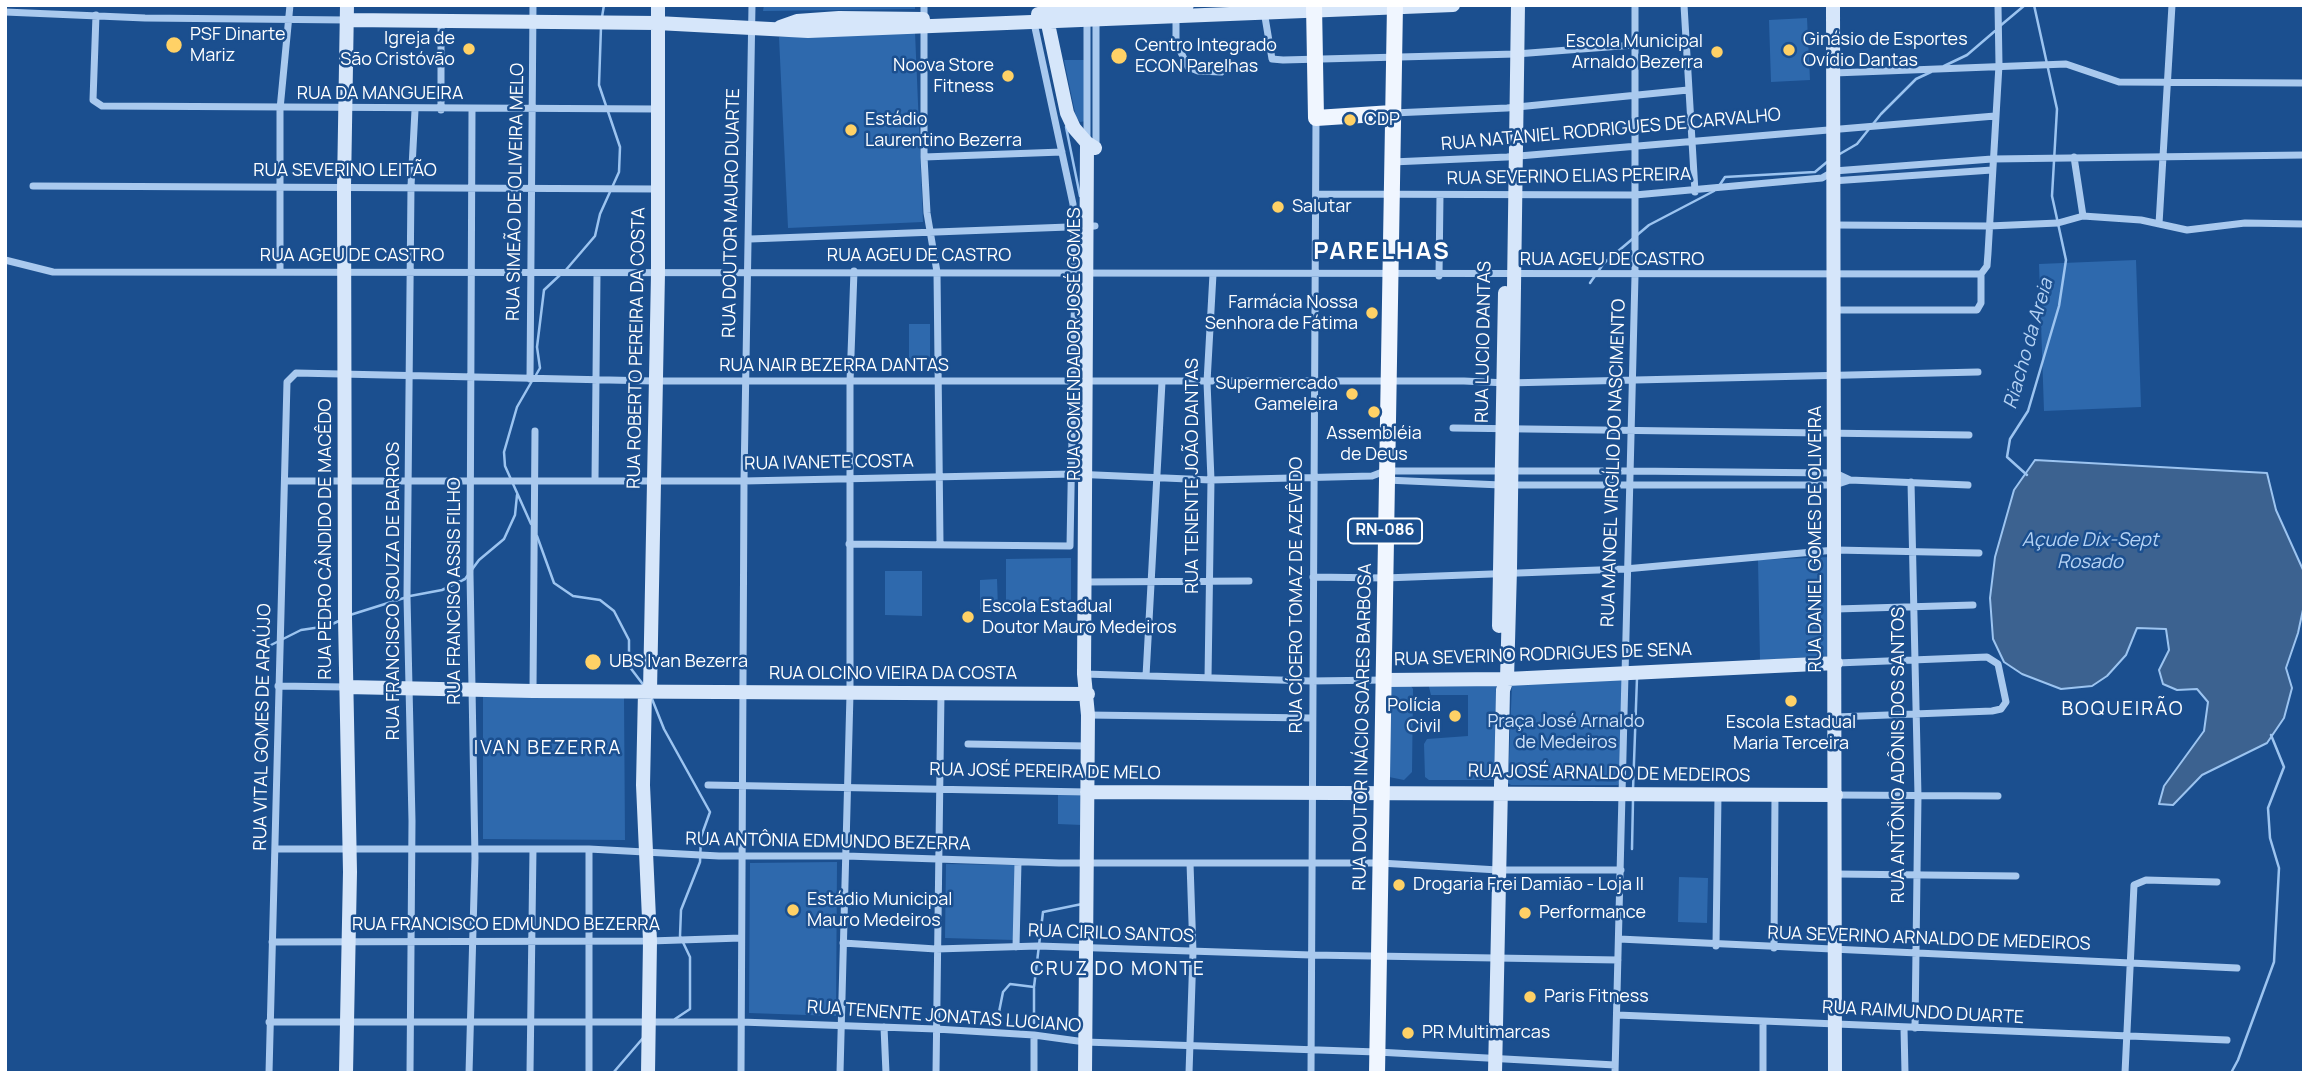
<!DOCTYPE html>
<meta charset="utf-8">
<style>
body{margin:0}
#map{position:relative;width:2309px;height:1078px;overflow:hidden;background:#1b4f8f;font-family:Manrope,sans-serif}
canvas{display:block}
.frame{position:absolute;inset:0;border:7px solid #fff;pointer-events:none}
</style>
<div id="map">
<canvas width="2309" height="1078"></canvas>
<div class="frame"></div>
</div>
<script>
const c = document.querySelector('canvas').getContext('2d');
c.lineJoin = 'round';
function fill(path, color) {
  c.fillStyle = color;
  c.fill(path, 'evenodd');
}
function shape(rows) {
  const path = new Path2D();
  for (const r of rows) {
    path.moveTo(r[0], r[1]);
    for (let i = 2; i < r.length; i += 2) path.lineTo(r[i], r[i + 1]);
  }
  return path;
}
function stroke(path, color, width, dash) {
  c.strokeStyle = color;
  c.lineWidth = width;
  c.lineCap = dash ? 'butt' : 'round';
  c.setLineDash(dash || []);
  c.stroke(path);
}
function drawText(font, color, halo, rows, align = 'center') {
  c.font = font + ' Manrope,sans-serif';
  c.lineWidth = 5;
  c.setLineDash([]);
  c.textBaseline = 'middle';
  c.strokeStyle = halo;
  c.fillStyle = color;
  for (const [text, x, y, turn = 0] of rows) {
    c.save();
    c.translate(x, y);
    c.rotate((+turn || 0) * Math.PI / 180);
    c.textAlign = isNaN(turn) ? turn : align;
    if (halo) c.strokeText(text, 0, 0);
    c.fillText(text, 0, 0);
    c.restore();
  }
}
fill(shape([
 [764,5,915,5,915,9,763,11],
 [1807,18,1810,80,1771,82,1769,20],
 [915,32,923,222,788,228,779,37],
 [1064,60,1085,60,1086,121,1080,122,1076,117],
 [2136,260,2141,407,2044,411,2039,264],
 [909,324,930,324,930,361,909,361],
 [1830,557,1831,651,1827,656,1760,660,1758,560],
 [1071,558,1071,607,1006,608,1006,559],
 [885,571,922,571,922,616,885,615],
 [997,579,998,608,980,609,980,580],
 [1623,678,1621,781,1618,785,1511,785,1508,783,1512,684],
 [1428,683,1496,684,1495,780,1429,780,1425,777,1424,744,1427,739,1468,736,1468,695,1431,695],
 [1390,685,1411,686,1413,689,1412,772,1404,780,1389,777],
 [483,696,624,697,625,840,483,839],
 [1058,793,1082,794,1082,825,1058,824],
 [837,862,836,1016,749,1013,750,863],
 [946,864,1015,865,1014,940,945,938],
 [1679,877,1708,878,1707,923,1678,922]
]), '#2e69ad');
const water = shape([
 [2035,460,2267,473,2276,510,2304,572,2304,605,2298,633,2286,668,2292,688,2284,718,2267,743,2202,775,2173,805,2159,804,2164,786,2204,731,2208,702,2197,689,2177,690,2163,684,2159,670,2169,650,2166,629,2137,628,2126,655,2107,676,2092,686,2061,689,2022,674,2004,662,1993,639,1990,598,1995,557,2014,490,2035,460]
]);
fill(water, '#3c6290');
stroke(water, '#9cc4f0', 2);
stroke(shape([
 [602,17,604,5],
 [2000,26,2025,5],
 [1944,66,1967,55,1995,31],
 [1066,127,1080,196],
 [1838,155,1857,144,1881,114,1916,79,1931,72],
 [1719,186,1725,177,1815,172,1827,162],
 [565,271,595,236,600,214,619,172,620,147,599,85,601,27],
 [1590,283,1604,263,1649,225,1714,191],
 [536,375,540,368,537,347,544,290,560,275],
 [2027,475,2007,457,2010,439,2028,411,2059,306,2066,260,2052,196,2057,109,2034,5],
 [531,524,505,466,504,452,517,407,532,381],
 [537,536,554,583,573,596,600,600,614,611,629,640,629,666,645,687],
 [410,596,442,590,465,579,479,560,504,539,515,515,517,495],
 [350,615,404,598],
 [263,649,301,630,328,626,341,620],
 [652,699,664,729,710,812,701,837,700,862,681,910,680,936,690,957,690,1009,675,1019],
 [1633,790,1637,678],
 [1632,849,1633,800],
 [1034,1023,1034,988],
 [996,1027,1003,992,1010,984,1034,987,1043,912,1082,904],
 [613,1073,643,1038],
 [2231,1073,2238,1060,2274,962,2279,868,2270,838,2268,808,2284,767,2271,735]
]), '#9cc4f0', 2.5);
stroke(shape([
 [924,5,924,157,927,213,937,272,940,543],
 [1263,5,1272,59,1283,60,1516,54,1634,45],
 [1684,5,1695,192],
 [5,12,145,18,347,20],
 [96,15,93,100,102,106,657,109],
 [1176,16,1176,42,1188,67,1198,71,1221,72],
 [441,21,441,110],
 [1834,73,2066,64,2119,82,2304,83],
 [1393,113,1507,108,1688,90],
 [1087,141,1087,20],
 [1096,147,1096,19],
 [924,157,1062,152],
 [2074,157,2083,216],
 [1392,162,1507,157,1995,116],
 [1832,181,1992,170],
 [33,186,658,189],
 [1316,194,1635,195,1822,178,1834,171,1992,159,2304,155],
 [2159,224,2172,5],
 [1835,225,1989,226,2058,223,2083,216,2141,220,2187,230,2245,223,2304,224],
 [750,239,1095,226],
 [5,260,53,272,1981,274,1987,266,1988,253,1999,65,1998,5],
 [280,272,280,109,290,5],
 [1439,276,1440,195],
 [1834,310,1977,310,1981,303,1981,274],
 [530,379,533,5],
 [1453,428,1969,435],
 [595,480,597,274],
 [1386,480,1501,485,1835,485,1850,480],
 [287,481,744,481,1073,474,1211,480,1372,476,1385,471,1630,471,1835,473,1850,480,1968,485],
 [1911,482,1918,796,1915,1028],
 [849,544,1070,546,1075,273,1073,204,1034,23],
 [1313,577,1385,578,1625,569,1835,550,1979,553],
 [1085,582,1249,581],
 [1836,609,1973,605],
 [1084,674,1311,681,1384,680],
 [1146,676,1162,382],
 [1208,678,1211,480,1207,382,1213,274],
 [278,686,346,687],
 [533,690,535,431],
 [1088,715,1311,718],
 [1836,717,1992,711,2001,709,2006,702,1998,664,1987,657,1837,663],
 [968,744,1087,746],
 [708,785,1087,792],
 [1836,795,1998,796],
 [277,849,589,849,719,856,846,856,1059,863,1380,863,1498,870,1621,870],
 [589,849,589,1073],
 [1836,874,2016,876],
 [1619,939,2237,968],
 [272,942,650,941,741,938],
 [843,943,936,949,1038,946,1311,955,1618,960],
 [1716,946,1718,795],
 [1016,947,1018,862],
 [1774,948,1775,795],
 [1617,1015,2227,1040],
 [269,1022,741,1022,936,1029,1034,1035,1085,1042,1377,1052,1615,1065],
 [884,1027,886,1073],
 [1904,1028,1905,1073],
 [1034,1035,1034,1073],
 [269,1073,287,382,296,373,654,381,1464,381,1507,383,1978,372],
 [410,1073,412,821,407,597,411,186,415,110],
 [469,1073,475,858,470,574,472,110],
 [530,1073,533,849],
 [741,1073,744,481,752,5],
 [840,1073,850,694,850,382,854,271],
 [936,1073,941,693],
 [1189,1073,1193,952,1190,863],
 [1311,1073,1316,118],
 [1615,1073,1635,276,1635,5],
 [1763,1073,1763,1021],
 [2125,1073,2134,885,2146,880,2217,882]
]), '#a9c9ee', 7);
stroke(shape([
 [1044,5,1067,113,1074,128,1087,143,1095,148],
 [1833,5,1835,1073],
 [1038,14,1187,5],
 [347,20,657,23,808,31,1453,5],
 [780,27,797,21,839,18,923,19],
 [1499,626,1505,293],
 [1384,680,1507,679,1836,663],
 [346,687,533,691,1088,694],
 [645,691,643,785,650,941,648,1073],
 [650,691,658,273,658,5],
 [1087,792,1836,795],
 [346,1073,350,872,345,618,344,187,347,5],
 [1085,1073,1088,715,1084,674,1087,143],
 [1495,1073,1503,690,1507,679,1510,569,1518,5]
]), '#d6e6fa', 14);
stroke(shape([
 [1314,5,1316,118,1392,113],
 [1377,1073,1395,5]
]), '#f0f6ff', 16);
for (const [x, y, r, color] of [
 [174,45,9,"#ffd166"],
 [469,49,7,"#ffd166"],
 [1789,50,7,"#ffd166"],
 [1717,52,7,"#ffd166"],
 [1119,56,9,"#ffd166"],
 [1008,76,7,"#ffd166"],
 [1350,120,7,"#ffd166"],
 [851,130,7,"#ffd166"],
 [1278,207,7,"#ffd166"],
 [1372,313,7,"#ffd166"],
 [1352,394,7,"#ffd166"],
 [1374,412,7,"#ffd166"],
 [968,617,7,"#ffd166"],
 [593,662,9,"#ffd166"],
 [1791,701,7,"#ffd166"],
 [1455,716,7,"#ffd166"],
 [1399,885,7,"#ffd166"],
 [793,910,7,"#ffd166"],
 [1525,913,7,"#ffd166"],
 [1530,997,7,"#ffd166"],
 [1408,1033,7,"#ffd166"]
]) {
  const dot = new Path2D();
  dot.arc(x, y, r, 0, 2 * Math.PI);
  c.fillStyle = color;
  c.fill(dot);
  stroke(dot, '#1b4f8f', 2.5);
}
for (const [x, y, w] of [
 [1385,531,74]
]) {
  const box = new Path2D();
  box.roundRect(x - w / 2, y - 12.5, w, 25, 5);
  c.fillStyle = '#1b4f8f';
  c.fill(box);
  stroke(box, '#fff', 2);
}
drawText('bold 16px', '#fff', null, [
 ["RN-086",1385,531]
]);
drawText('18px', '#fff', '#1b4f8f', [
 ["PSF Dinarte",190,35],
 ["Mariz",190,56],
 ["Igreja de",455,39,"right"],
 ["São Cristóvão",455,60,"right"],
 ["Ginásio de Esportes",1803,40],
 ["Ovídio Dantas",1803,61],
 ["Escola Municipal",1703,42,"right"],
 ["Arnaldo Bezerra",1703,63,"right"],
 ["Centro Integrado",1135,46],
 ["ECON Parelhas",1135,67],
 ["Noova Store",994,66,"right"],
 ["Fitness",994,87,"right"],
 ["Estádio",865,120],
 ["Laurentino Bezerra",865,141],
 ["CDP",1364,120],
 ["Salutar",1292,207],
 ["Farmácia Nossa",1358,303,"right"],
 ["Senhora de Fátima",1358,324,"right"],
 ["Supermercado",1338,384,"right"],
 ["Gameleira",1338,405,"right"],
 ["Assembléia",1374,434,"center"],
 ["de Deus",1374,455,"center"],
 ["Escola Estadual",982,607],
 ["Doutor Mauro Medeiros",982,628],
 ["UBS Ivan Bezerra",609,662],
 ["Polícia",1441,706,"right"],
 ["Civil",1441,727,"right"],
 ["Escola Estadual",1791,723,"center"],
 ["Maria Terceira",1791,744,"center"],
 ["Drogaria Frei Damião - Loja II",1413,885],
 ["Estádio Municipal",807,900],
 ["Mauro Medeiros",807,921],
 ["Performance",1539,913],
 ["Paris Fitness",1544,997],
 ["PR Multimarcas",1422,1033]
], 'left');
drawText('18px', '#fff', '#1b4f8f', [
 ["RUA DA MANGUEIRA",380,94],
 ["RUA NATANIEL RODRIGUES DE CARVALHO",1611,130,-5],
 ["RUA SEVERINO LEITÃO",345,171],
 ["RUA SEVERINO ELIAS PEREIRA",1569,177,-1],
 ["RUA SIMEÃO DE OLIVEIRA MELO",516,192,-89],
 ["RUA DOUTOR MAURO DUARTE",732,213,-89],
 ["RUA AGEU DE CASTRO",352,256],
 ["RUA AGEU DE CASTRO",919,256],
 ["RUA AGEU DE CASTRO",1612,260],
 ["RUA LUCIO DANTAS",1484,342,-89],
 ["RUA COMENDADOR JOSÉ GOMES",1075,344,-90],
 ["RUA ROBERTO PEREIRA DA COSTA",637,348,-89],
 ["RUA NAIR BEZERRA DANTAS",834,366],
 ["RUA IVANETE COSTA",829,463,-1],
 ["RUA MANOEL VIRGÍLIO DO NASCIMENTO",1614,463,-88],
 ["RUA TENENTE JOÃO DANTAS",1193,476,-90],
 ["RUA PEDRO CÂNDIDO DE MACÊDO",326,539,-90],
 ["RUA DANIEL GOMES DE OLIVEIRA",1816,539,-90],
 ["RUA FRANCISCO SOUZA DE BARROS",394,591,-90],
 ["RUA FRANCISO ASSIS FILHO",455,591,-90],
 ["RUA CÍCERO TOMAZ DE AZEVÊDO",1297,595,-90],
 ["RUA SEVERINO RODRIGUES DE SENA",1543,655,-2],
 ["RUA OLCINO VIEIRA DA COSTA",893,674],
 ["RUA VITAL GOMES DE ARAÚJO",263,727,-89],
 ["RUA DOUTOR INÁCIO SOARES BARBOSA",1363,727,-89],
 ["RUA ANTÔNIO ADÔNIS DOS SANTOS",1899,755,-90],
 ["RUA JOSÉ PEREIRA DE MELO",1045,772,1],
 ["RUA JOSÉ ARNALDO DE MEDEIROS",1609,774,1],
 ["RUA ANTÔNIA EDMUNDO BEZERRA",828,842,1],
 ["RUA FRANCISCO EDMUNDO BEZERRA",506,925],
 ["RUA CIRILO SANTOS",1111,934,2],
 ["RUA SEVERINO ARNALDO DE MEDEIROS",1929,939,2],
 ["RUA RAIMUNDO DUARTE",1923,1013,3],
 ["RUA TENENTE JONATAS LUCIANO",944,1017,4]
]);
drawText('18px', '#cfe3fa', '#1b4f8f', [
 ["Praça José Arnaldo",1566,722],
 ["de Medeiros",1566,743]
]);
drawText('italic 19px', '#b5d3f5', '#1b4f8f', [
 ["Riacho da Areia",2029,344,-74],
 ["Açude Dix-Sept",2090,541],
 ["Rosado",2090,563]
]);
c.letterSpacing = '2px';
drawText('19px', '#fff', '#1b4f8f', [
 ["BOQUEIRÃO",2123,710],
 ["IVAN BEZERRA",548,749],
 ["CRUZ DO MONTE",1118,970]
]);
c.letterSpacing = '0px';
c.letterSpacing = '2px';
drawText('bold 24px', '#fff', '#1b4f8f', [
 ["PARELHAS",1382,252]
]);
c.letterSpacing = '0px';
</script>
